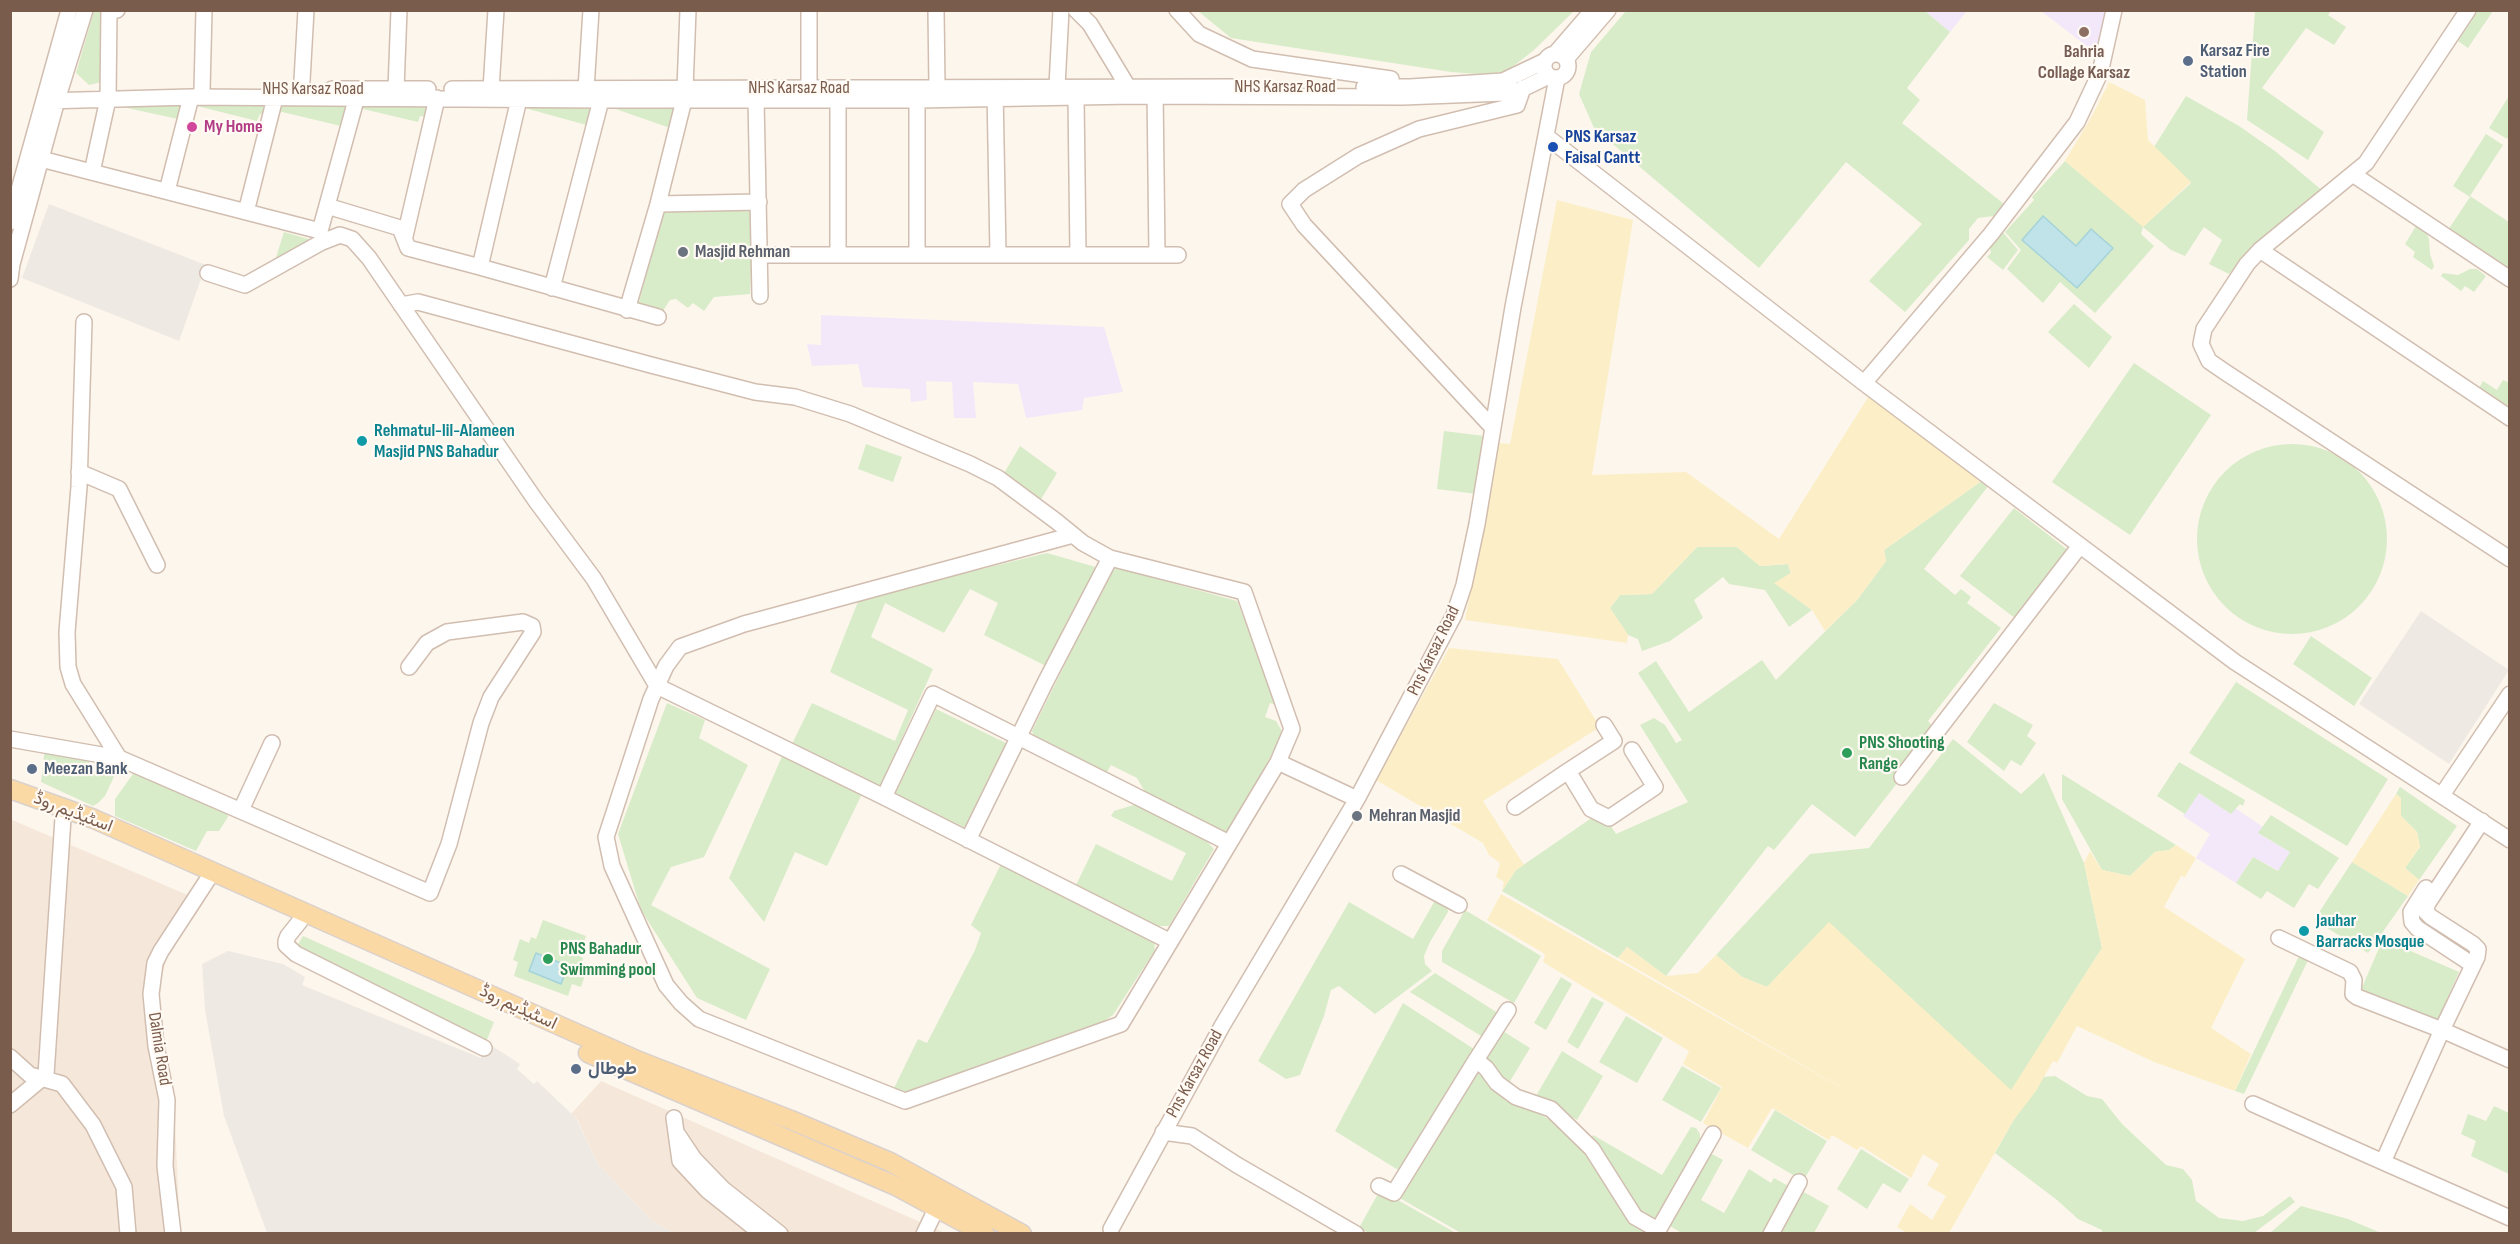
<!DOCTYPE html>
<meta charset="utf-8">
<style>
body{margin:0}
#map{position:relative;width:2520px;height:1244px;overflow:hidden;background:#fdf6ec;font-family:"Sofia Sans Condensed",sans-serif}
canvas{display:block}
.frame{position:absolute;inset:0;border:12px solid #7a5c4d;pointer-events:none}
</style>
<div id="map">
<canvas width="2520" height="1244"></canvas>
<div class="frame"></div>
</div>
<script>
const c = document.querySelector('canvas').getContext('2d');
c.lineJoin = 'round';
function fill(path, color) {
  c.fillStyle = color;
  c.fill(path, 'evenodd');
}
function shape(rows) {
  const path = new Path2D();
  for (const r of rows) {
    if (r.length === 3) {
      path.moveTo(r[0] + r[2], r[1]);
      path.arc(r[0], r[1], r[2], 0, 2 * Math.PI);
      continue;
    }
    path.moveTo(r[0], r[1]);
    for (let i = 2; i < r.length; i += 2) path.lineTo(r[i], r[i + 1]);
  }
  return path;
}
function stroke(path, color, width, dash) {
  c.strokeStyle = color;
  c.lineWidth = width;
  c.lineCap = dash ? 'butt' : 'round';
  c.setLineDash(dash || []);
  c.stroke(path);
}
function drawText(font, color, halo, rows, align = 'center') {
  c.font = font + ' "Sofia Sans Condensed",Vazirmatn,sans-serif';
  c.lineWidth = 4.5;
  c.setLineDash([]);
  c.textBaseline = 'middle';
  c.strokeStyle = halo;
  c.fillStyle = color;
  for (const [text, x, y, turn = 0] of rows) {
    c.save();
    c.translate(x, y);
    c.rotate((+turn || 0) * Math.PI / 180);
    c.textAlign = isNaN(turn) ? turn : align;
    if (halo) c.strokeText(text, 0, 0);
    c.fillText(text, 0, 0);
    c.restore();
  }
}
fill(shape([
 [10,819,204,902,168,953,158,992,175,1120,180,1233,11,1233],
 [601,1081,945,1233,674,1233,651,1220,598,1164,577,1119,571,1114]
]), '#f5e8da');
fill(shape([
 [49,204,206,265,179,341,22,278],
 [2421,611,2509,670,2449,764,2359,704],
 [228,951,283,964,305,977,302,985,481,1058,486,1042,520,1064,517,1069,534,1084,537,1081,576,1118,598,1164,651,1220,674,1233,267,1233,224,1116,205,1010,202,964]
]), '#efe9e4');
fill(shape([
 [1925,11,1967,11,1950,32],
 [2041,11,2105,11,2096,53],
 [821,315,1104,327,1123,392,1084,398,1082,410,1026,418,1018,384,973,382,976,418,954,418,952,382,926,381,927,400,911,402,910,389,863,387,858,364,812,366,807,344,821,345],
 [2199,793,2231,814,2235,808,2263,827,2259,834,2290,852,2279,871,2253,857,2236,883,2196,858,2210,834,2183,816]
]), '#f3e8fa');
fill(shape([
 [94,11,103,11,102,82,89,85,76,73],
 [1198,11,1574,11,1534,50,1506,72,1477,74,1451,72,1231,38],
 [1626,11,1925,11,1950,32,1907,88,1920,100,1902,123,2004,204,1994,216,1978,218,1969,229,1969,240,1905,312,1869,281,1922,224,1846,162,1759,268,1594,128,1579,94,1591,52],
 [2255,11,2331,11,2328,15,2346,27,2334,45,2306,28,2262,88,2324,132,2308,160,2247,120],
 [2478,11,2493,11,2468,48,2458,41],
 [2186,96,2239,126,2275,151,2323,191,2249,251,2229,274,2209,264,2222,240,2204,227,2185,256,2171,250,2143,227,2141,234,2154,246,2095,313,2060,282,2043,303,2007,269,2021,250,2005,232,2034,200,2032,197,2065,161,2144,226,2191,183,2154,147],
 [2509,96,2509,135,2507,139,2489,128],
 [363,105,429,105,429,117,420,116,418,122,363,109],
 [118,106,182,106,178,119],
 [197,106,264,106,263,114,260,114,257,121],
 [279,106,347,106,341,126,278,111],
 [595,107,590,126,525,108],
 [610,107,677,108,673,129],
 [2486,134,2503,145,2470,196,2509,222,2509,270,2448,230,2470,197,2453,186],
 [664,210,754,211,750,294,714,297,704,311,693,303,688,308,676,299,670,300,661,314,637,309],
 [2416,226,2426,232,2429,239,2430,254,2434,266,2432,270,2413,257,2415,252,2405,244],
 [2002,231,2018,250,2003,270,1987,257,1991,253,1990,247],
 [284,232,312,240,273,267],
 [2470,269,2477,269,2486,276,2474,292,2465,286,2461,291,2441,276,2443,273,2458,275],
 [2074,304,2112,337,2089,368,2048,332],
 [2134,363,2211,415,2130,535,2052,482],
 [2503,380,2508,382,2509,380,2509,403,2505,407,2478,390,2483,381,2497,390],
 [1444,431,1484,436,1477,494,1437,489],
 [866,444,902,457,893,482,858,469],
 [2292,539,95],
 [1020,446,1057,473,1040,501,1003,475],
 [1983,480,1989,485,1924,569,1955,595,1961,589,1971,597,1967,603,2001,628,1928,721,1934,728,1898,782,1855,837,1812,804,1774,850,1768,846,1666,976,1627,947,1618,958,1502,891,1516,870,1593,817,1607,820,1616,834,1688,802,1640,725,1654,718,1665,725,1676,743,1682,740,1638,673,1656,661,1689,712,1762,660,1776,680,1857,600,1886,561,1884,550],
 [2014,508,2069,551,2016,619,1960,576],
 [1697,547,1737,547,1760,566,1788,564,1791,573,1775,583,1812,610,1789,627,1765,590,1729,584,1723,577,1694,600,1703,618,1670,641,1642,651,1638,639,1628,635,1610,608,1620,595,1652,594],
 [1047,553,1099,568,1048,667,984,635,998,603,970,589,944,633,885,603,871,637,933,669,880,787,792,744,812,703,895,741,908,710,830,672,859,599],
 [1118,568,1237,601,1279,706,1270,703,1265,717,1276,721,1283,733,1228,835,1145,792,1137,778,1111,765,1106,774,1034,737,1032,731,1111,571],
 [2311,636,2372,678,2354,706,2293,664],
 [2236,682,2388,779,2347,846,2189,753],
 [667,703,705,720,699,738,748,765,704,857,671,867,651,905,770,969,746,1020,697,998,641,910,618,834],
 [1994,703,2033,725,2027,736,2036,743,2021,766,2011,760,2004,771,1967,742],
 [936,709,1006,743,965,828,895,794],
 [1953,739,2021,794,2044,773,2084,863,2102,948,2011,1091,1829,923,1767,987,1742,977,1716,955,1810,854,1869,848],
 [45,747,89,755,89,774,105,775,113,764,118,768,105,796,98,803,93,806,41,782],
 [783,754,862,794,827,866,795,852,764,922,729,878],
 [2179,762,2245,800,2243,806,2240,804,2231,814,2199,793,2185,814,2157,796],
 [138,773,227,812,228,817,219,831,207,831,196,851,115,816,115,799,133,774],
 [2062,774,2176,845,2169,850,2155,852,2130,876,2102,870,2062,799],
 [2400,787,2457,826,2419,880,2405,868,2420,847,2417,832,2401,816,2401,798,2396,794],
 [1137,804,1200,834,1214,849,1169,926,1155,926,1075,887,1096,844,1172,881,1186,853,1111,816,1114,811],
 [2271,815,2339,858,2318,889,2309,884,2294,908,2267,891,2261,899,2236,883,2253,857,2278,871,2290,852,2258,833],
 [2352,862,2408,896,2368,953,2314,920],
 [1001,864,1154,941,1155,950,1113,1015,1095,1027,906,1092,894,1088,918,1039,927,1043,975,950,981,933,971,925],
 [1437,897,1447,902,1448,912,1430,942,1424,956,1425,964,1432,971,1375,1014,1339,986,1331,990,1324,1016,1300,1075,1286,1079,1258,1061,1349,902,1413,939],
 [1465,910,1541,956,1514,1003,1442,962,1442,951],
 [543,920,586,936,579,956,583,958,582,963,588,966,581,987,572,984,568,996,514,976,518,962,513,960,520,939,529,943,531,937,536,939],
 [303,936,494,1022,486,1042,297,946],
 [2383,939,2459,972,2436,1024,2360,992],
 [2300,954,2309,958,2244,1094,2235,1091],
 [1435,973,1501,1015,1486,1039,1410,992],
 [1561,977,1572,984,1546,1030,1534,1023],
 [1592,997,1604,1003,1578,1049,1567,1042],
 [1403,1003,1477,1051,1403,1173,1335,1131],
 [1626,1016,1663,1038,1637,1083,1599,1062],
 [1498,1028,1530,1048,1509,1083,1478,1059],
 [1562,1051,1603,1076,1577,1120,1536,1096],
 [1477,1062,1506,1101,1527,1107,1559,1125,1580,1142,1650,1234,1461,1233,1396,1196],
 [1682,1066,1721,1088,1701,1122,1662,1100],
 [2055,1076,2087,1096,2102,1099,2122,1124,2166,1165,2183,1169,2192,1180,2196,1201,2219,1218,2243,1221,2263,1216,2290,1196,2295,1202,2254,1233,2102,1233,2102,1230,2078,1219,2057,1200,1995,1153,2013,1121,2043,1077],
 [2494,1106,2509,1113,2509,1174,2471,1156,2476,1141,2461,1134,2468,1114,2486,1121],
 [1775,1110,1827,1141,1803,1181,1751,1150],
 [1691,1127,1696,1128,1700,1134,1700,1143,1656,1223,1636,1212,1589,1143,1593,1135,1662,1175],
 [1861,1149,1909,1179,1900,1193,1883,1183,1867,1209,1837,1189],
 [1708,1152,1723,1160,1701,1200,1724,1213,1749,1169,1771,1183,1774,1178,1790,1187,1763,1233,1682,1233,1668,1225],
 [1380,1190,1456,1233,1369,1233,1359,1228],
 [1800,1190,1829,1206,1814,1233,1776,1234],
 [2301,1206,2348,1219,2381,1233,2270,1233]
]), '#d8ecc9');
fill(shape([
 [2109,82,2145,100,2148,140,2191,182,2143,227,2065,161,2092,116],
 [1557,200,1633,220,1592,475,1686,472,1779,539,1870,394,1983,480,1884,550,1886,561,1857,600,1825,631,1812,610,1774,583,1791,573,1788,564,1760,566,1737,547,1697,547,1652,594,1620,595,1610,608,1628,635,1627,643,1465,620,1499,443,1510,444],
 [1449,648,1558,659,1600,727,1483,801,1524,865,1516,870,1502,891,1504,882,1496,877,1500,863,1489,855,1483,843,1376,780],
 [2396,794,2401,798,2401,816,2417,832,2420,847,2405,868,2419,880,2408,896,2352,862],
 [2176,845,2196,858,2185,877,2181,876,2164,907,2245,959,2211,1028,2251,1054,2235,1091,2154,1062,2077,1026,2057,1063,2053,1061,2036,1091,2013,1121,1949,1233,1907,1233,1897,1227,1910,1204,1932,1220,1946,1196,1927,1185,1939,1164,1923,1154,1911,1178,1861,1146,1857,1150,1832,1135,1829,1140,1772,1108,1748,1148,1703,1123,1722,1087,1683,1064,1689,1051,1543,962,1545,954,1487,920,1501,894,1863,1100,1618,958,1627,947,1666,976,1698,973,1716,955,1742,977,1767,987,1829,922,2011,1090,2102,948,2084,863,2090,851,2102,870,2130,876,2155,852,2169,850]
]), '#fcefc7');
const water = shape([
 [2043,216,2076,246,2091,229,2113,248,2077,288,2022,240,2043,216],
 [536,953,568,966,561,984,529,971,536,953]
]);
fill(water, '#bfe3e8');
stroke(water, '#a5d3da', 1.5);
const minor = shape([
 [809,10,809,88],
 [936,10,937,87],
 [1076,10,1090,24,1128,87],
 [1177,10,1199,34,1252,59,1391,79],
 [2468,10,2366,163,2260,250,2247,264,2204,329,2201,344,2209,361,2225,372,2510,559],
 [1555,54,1593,10],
 [1556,66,12],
 [1566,59,1608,10],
 [1057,86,1061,10],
 [1364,87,1410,87,1503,81,1545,61],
 [332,89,428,89],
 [396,89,399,10],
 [452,89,1232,87],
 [491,89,496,10],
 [586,89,591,10],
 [685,89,688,10],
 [995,89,998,254],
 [202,90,204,10],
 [917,90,917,255],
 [1155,90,1157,255],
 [301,98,306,10],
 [1076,98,1078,255],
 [519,99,480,267,658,317],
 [756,99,760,296],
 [45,101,191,97,601,100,917,100,1132,96,1403,97,1504,93,1520,90,1549,76],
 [1546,136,1864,383,2235,662,2510,840],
 [41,159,320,231,356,100],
 [92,172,108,99,109,11,117,10],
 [2354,175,2510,279],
 [167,191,191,97],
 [658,204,759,202],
 [327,206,400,228,408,248,480,267],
 [246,212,275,98],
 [10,222,69,10],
 [405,236,437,98],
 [2260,250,2510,418],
 [760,255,1178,255],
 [838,255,838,99],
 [208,273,245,285,322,242,340,235,352,239,369,258,536,501,594,579,657,686,884,797,1169,941],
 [10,279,12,264,57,100,85,10],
 [552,288,601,100],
 [401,305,418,302,651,365,755,392,795,397,850,414,970,464,998,478,1056,521,1083,543,1110,558,1244,592,1292,729,1278,762,1121,1024,905,1101,699,1019,681,1003,666,985,612,866,606,837,651,699,666,666,680,647,744,624,1073,535],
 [627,310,658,204,684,100],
 [84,322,79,487,67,632,68,667,73,684,119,758],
 [1864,383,1991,234,2077,122,2100,73,2114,10],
 [1493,428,1304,225,1290,204,1304,190,1358,156,1419,129,1517,105,1523,88],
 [79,472,119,489,157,565],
 [1604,725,1614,741,1568,771,1591,809,1609,818,1655,787,1632,750],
 [10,739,119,758,430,893,449,844,481,723,491,697,533,632,532,626,523,622,447,632,427,643,409,667],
 [1278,762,1357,799],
 [1902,777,2079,547],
 [2442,795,2510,694],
 [884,797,933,694,1229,843],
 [1515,807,1568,771],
 [241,810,272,743],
 [2482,821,2428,903,2425,911,2431,917,2473,944,2478,949,2477,957,2442,1030,2383,1162,2510,1218],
 [968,840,1046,681,1110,558],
 [1401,874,1459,905],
 [2426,888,2411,912,2412,922,2417,928,2473,965],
 [300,921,288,936,286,941,286,945,296,954,484,1048],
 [2279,938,2350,972,2354,980,2353,994,2357,997,2442,1030,2510,1060],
 [1508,1010,1476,1060,1486,1068,1497,1083,1516,1097,1551,1109,1592,1149,1635,1217,1658,1230],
 [10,1057,30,1075,62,1084,93,1125,124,1187,128,1234],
 [2253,1104,2383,1162],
 [10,1105,46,1075,63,818],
 [674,1118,680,1161,708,1191,762,1234],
 [1163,1132,1192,1136,1237,1165,1356,1234],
 [678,1135,694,1159,723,1189,780,1234],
 [1379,1186,1394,1193,1476,1060],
 [1111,1229,1222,1026,1357,799,1454,615,1464,585,1477,524,1513,307,1557,78],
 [173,1234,165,1166,167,1100,156,1046,151,994,155,963,161,951,208,879],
 [924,1234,937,1207],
 [1656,1234,1713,1134],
 [1771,1234,1799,1182]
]);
const major = shape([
 [10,789,94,819,639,1061,791,1120,890,1162,1022,1234],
 [588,1053,896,1186,985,1234]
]);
stroke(minor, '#d1beb0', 18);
stroke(major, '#dad1cd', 21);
stroke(minor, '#fff', 15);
stroke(major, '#fbd9a5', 18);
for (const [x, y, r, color] of [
 [2084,32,6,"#8d6e63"],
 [2188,61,6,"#5c6f8a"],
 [192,127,6,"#d1479c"],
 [1553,147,6,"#1a4fb4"],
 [683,252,6,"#6b7280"],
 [362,441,6,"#0f9aa8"],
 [1847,753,6,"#2e9e5b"],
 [32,769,6,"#5c6f8a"],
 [1357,816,6,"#6b7280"],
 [2304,931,6,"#0f9aa8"],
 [548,959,6,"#2e9e5b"],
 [576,1069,6,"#5c6f8a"]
]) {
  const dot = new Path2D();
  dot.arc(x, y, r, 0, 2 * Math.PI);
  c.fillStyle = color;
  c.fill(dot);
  stroke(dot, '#fffaf3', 2);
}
drawText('bold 18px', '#4e5e75', '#fffaf3', [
 ["Karsaz Fire",2200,51],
 ["Station",2200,72],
 ["Meezan Bank",44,769],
 ["طوطال",588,1069]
], 'left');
drawText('bold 18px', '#785e54', '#fffaf3', [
 ["Bahria",2084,52],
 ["Collage Karsaz",2084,73]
]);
drawText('18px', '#7a5c4d', '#fffaf3', [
 ["NHS Karsaz Road",1285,87],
 ["NHS Karsaz Road",799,88],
 ["NHS Karsaz Road",313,89],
 ["Pns Karsaz Road",1434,651,-64],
 ["اسٹیڈیم روڈ",73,813,21],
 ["اسٹیڈیم روڈ",518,1008,25],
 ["Dalmia Road",159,1049,81],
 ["Pns Karsaz Road",1195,1074,-61]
]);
drawText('bold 18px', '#b23c85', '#fffaf3', [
 ["My Home",204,127]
], 'left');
drawText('bold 18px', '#164399', '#fffaf3', [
 ["PNS Karsaz",1565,137],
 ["Faisal Cantt",1565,158]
], 'left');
drawText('bold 18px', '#5b616d', '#fffaf3', [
 ["Masjid Rehman",695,252],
 ["Mehran Masjid",1369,816]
], 'left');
drawText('bold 18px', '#0d838f', '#fffaf3', [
 ["Rehmatul-lil-Alameen",374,431],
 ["Masjid PNS Bahadur",374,452],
 ["Jauhar",2316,921],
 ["Barracks Mosque",2316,942]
], 'left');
drawText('bold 18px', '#27864d', '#fffaf3', [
 ["PNS Shooting",1859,743],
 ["Range",1859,764],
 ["PNS Bahadur",560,949],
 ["Swimming pool",560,970]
], 'left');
</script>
